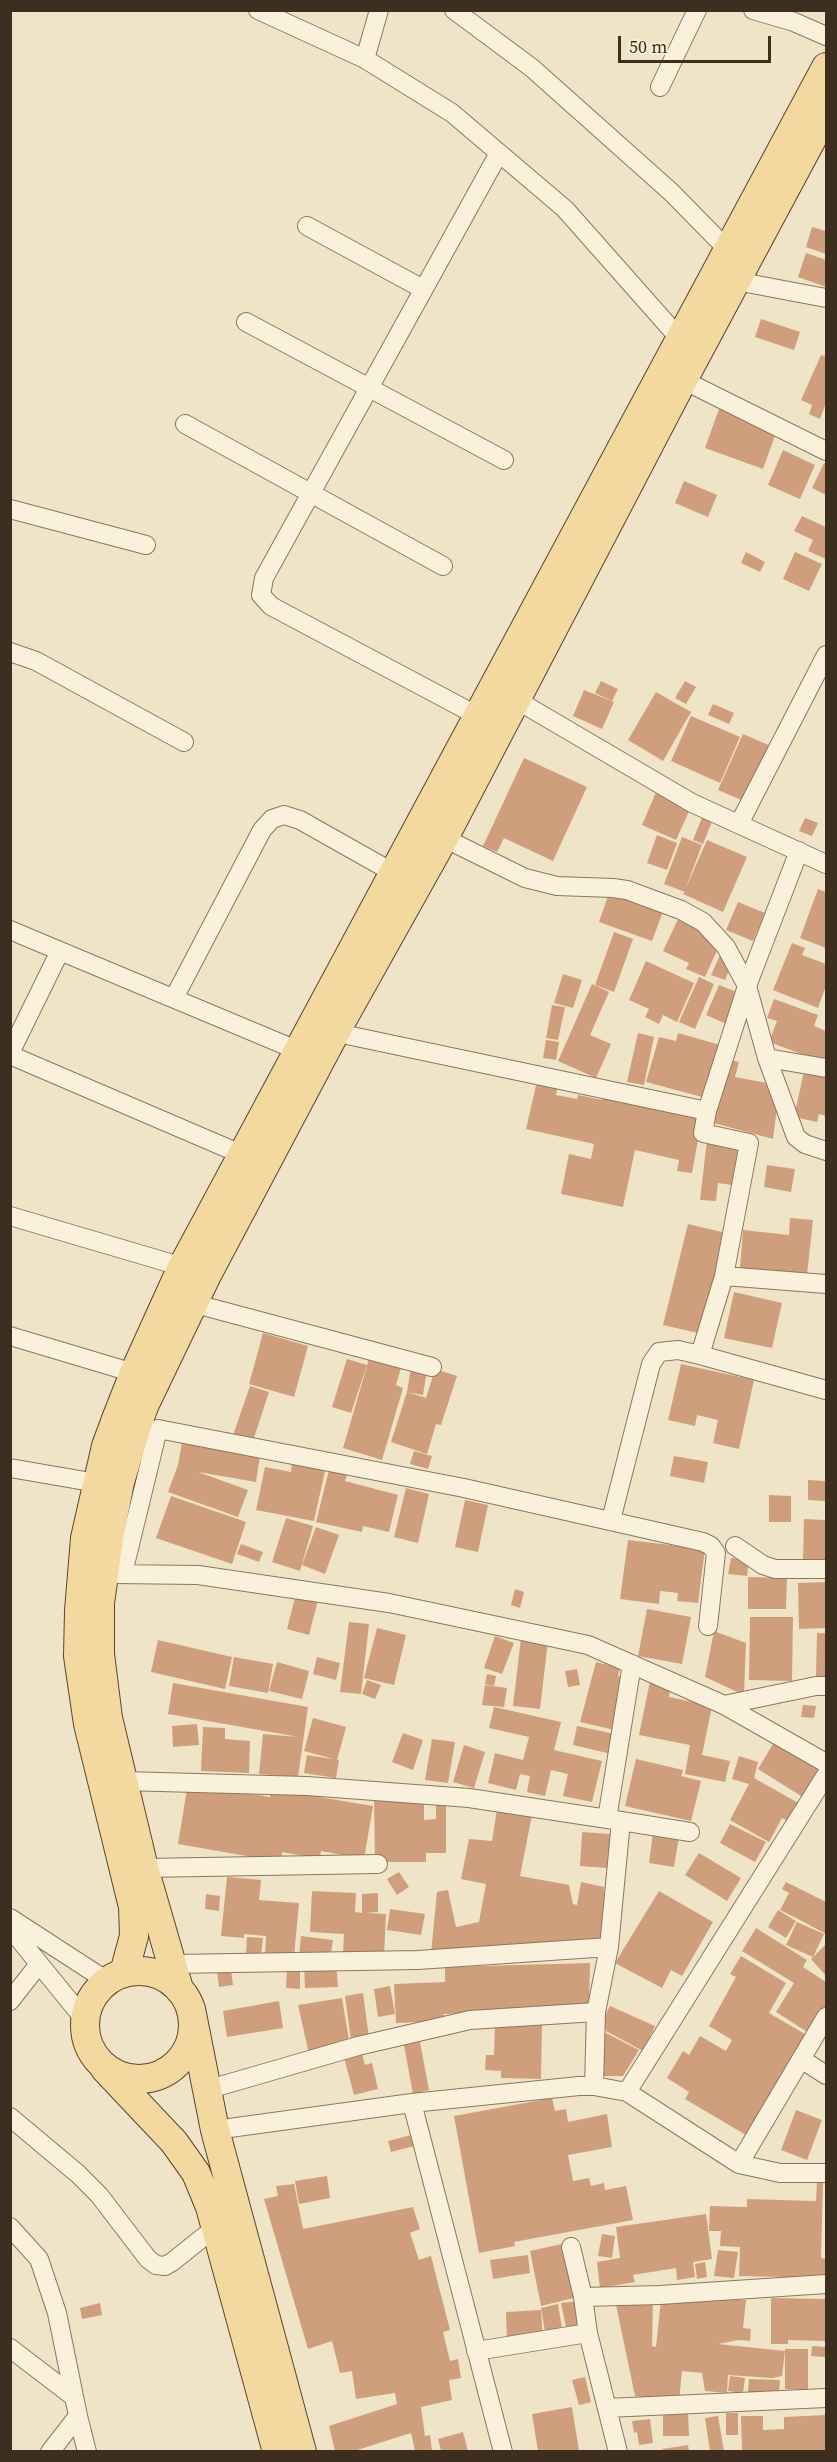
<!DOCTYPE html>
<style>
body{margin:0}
#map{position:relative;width:837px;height:2462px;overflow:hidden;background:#f0e4c8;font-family:"Source Serif 4",serif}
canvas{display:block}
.frame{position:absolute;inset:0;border:12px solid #3d2e20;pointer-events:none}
.scale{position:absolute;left:618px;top:36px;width:153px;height:27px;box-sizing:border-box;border:3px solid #3d2e20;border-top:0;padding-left:8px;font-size:18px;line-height:21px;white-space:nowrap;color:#3d2e20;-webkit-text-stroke:4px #f7eed8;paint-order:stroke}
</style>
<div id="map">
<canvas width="837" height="2462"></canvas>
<div class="frame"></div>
<div class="scale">50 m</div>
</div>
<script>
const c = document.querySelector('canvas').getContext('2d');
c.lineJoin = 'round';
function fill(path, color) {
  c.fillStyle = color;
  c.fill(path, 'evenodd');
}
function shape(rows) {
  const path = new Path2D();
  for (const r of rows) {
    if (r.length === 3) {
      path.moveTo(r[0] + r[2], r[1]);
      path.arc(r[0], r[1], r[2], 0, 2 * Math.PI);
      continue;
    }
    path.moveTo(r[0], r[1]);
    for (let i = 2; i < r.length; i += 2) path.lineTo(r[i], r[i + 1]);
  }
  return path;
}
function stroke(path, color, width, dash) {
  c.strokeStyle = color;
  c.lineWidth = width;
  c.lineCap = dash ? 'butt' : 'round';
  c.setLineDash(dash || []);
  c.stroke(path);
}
fill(shape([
 [812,227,826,231,826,254,806,247],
 [806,253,826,260,826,287,798,277],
 [761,319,800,332,794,350,755,337],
 [821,355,826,357,826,403,820,419,809,414,812,405,801,400],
 [719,409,777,430,763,469,705,448],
 [783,450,815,465,800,499,768,485],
 [824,463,826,464,826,495,812,488],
 [684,481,717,495,708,517,675,503],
 [802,516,826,527,826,559,808,551,813,540,794,531],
 [746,552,765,562,760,572,741,563],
 [795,552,822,564,809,591,783,579],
 [601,681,618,689,612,701,595,693],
 [685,681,696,687,686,704,675,698],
 [584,690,614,702,602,729,573,716],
 [656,692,691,712,663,761,628,740],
 [713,704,734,713,729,724,708,715],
 [691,716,740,737,720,783,671,761],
 [743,734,771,746,746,802,718,790],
 [524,758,587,787,553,861,504,838,497,852,483,846],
 [657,790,692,805,676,840,642,825],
 [703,815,713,819,703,844,693,840],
 [805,818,818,823,812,836,799,831],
 [657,835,677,843,667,870,647,863],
 [682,837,702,845,685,890,707,840,747,857,723,912,683,894,685,892,664,884],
 [818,889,826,892,826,948,800,938],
 [610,890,664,909,652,941,599,922],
 [738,902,765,913,753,941,726,930],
 [680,915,704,926,701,933,721,942,705,977,686,969,689,963,663,951],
 [614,932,633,939,614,992,595,985],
 [792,943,805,948,802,955,826,964,826,986,818,1008,773,990],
 [720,955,733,961,725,980,711,975],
 [646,961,694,983,677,1022,663,1015,659,1024,645,1017,649,1009,629,1000],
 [563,974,582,980,573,1008,554,1003],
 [699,977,714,984,695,1029,679,1022],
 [592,984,609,992,590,1035,611,1044,596,1078,558,1061],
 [719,985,742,994,729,1025,706,1015],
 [774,999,818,1015,814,1026,826,1031,826,1063,769,1042,777,1021,767,1018],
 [552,1005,565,1007,558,1040,546,1038],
 [638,1033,654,1037,644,1085,627,1082],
 [678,1033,724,1046,706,1098,646,1082,659,1037,676,1041],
 [546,1040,559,1042,556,1060,543,1058],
 [727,1059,739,1062,735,1077,772,1084,777,1108,773,1139,710,1122],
 [805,1067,826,1072,826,1116,819,1114,817,1122,794,1117],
 [537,1081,558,1085,556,1095,577,1099,578,1095,602,1100,605,1092,703,1113,692,1173,677,1171,679,1160,635,1150,623,1207,561,1194,569,1154,591,1159,594,1144,526,1129],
 [707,1140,744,1145,739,1186,718,1183,716,1201,700,1200],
 [767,1165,795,1169,791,1192,764,1187],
 [790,1218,813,1220,807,1275,740,1268,743,1230,789,1235],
 [688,1224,726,1233,702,1334,663,1325],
 [734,1292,782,1303,772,1348,724,1338],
 [263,1333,308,1346,294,1397,249,1384],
 [371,1352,403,1361,396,1385,403,1388,382,1460,343,1448],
 [347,1359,367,1365,351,1413,332,1407],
 [681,1364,754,1380,739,1449,713,1443,718,1420,697,1415,695,1426,668,1420],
 [411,1368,427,1371,423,1395,407,1392],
 [435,1369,457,1376,441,1425,436,1424,427,1454,391,1442,407,1392,426,1398],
 [250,1386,269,1392,252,1444,232,1438],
 [183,1437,261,1450,256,1482,198,1472,248,1490,238,1517,168,1492,178,1465],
 [414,1451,432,1456,428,1469,410,1464],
 [674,1456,708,1462,704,1483,670,1476],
 [292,1464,325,1471,314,1521,256,1510,265,1467,291,1472],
 [329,1470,347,1475,345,1481,398,1495,389,1532,363,1526,362,1532,316,1522],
 [808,1480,826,1481,826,1501,808,1500],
 [406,1488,429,1494,418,1543,394,1537],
 [769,1495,791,1496,791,1522,769,1522],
 [171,1496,246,1522,232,1564,156,1538],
 [465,1500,488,1505,478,1552,455,1547],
 [286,1518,313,1526,300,1571,272,1562],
 [804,1519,826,1520,826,1559,803,1559],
 [316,1527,339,1535,325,1574,302,1565],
 [628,1540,705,1549,698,1603,677,1601,678,1593,660,1591,659,1604,620,1599],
 [241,1544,263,1552,259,1562,237,1554],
 [731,1558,749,1560,747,1576,728,1574],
 [748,1577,787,1578,786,1609,748,1609],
 [826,1582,826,1628,799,1629,798,1583],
 [515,1589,524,1592,520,1608,511,1605],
 [296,1594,318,1600,309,1635,287,1629],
 [647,1609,691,1617,682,1664,638,1656],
 [750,1617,793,1617,792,1681,749,1680],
 [349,1622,369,1624,361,1694,340,1692],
 [377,1628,406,1635,394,1685,364,1678],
 [714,1631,746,1643,744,1695,705,1677],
 [817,1633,826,1633,826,1677,816,1677],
 [495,1636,514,1643,502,1674,484,1668],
 [521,1638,548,1641,540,1709,513,1706],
 [158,1640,232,1657,225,1689,151,1672],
 [234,1657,273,1664,268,1693,229,1686],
 [317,1657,340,1663,336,1680,313,1674],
 [277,1662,309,1671,302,1699,269,1691],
 [596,1662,620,1668,618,1676,636,1680,623,1732,580,1722],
 [577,1669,580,1685,568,1687,565,1671],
 [487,1674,496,1676,494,1686,485,1684],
 [367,1680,381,1685,375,1699,362,1694],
 [650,1681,671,1685,669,1697,712,1706,702,1755,730,1761,725,1782,685,1774,690,1745,639,1735],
 [173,1683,308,1707,298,1777,259,1774,263,1734,299,1737,168,1714],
 [485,1685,507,1688,504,1707,482,1705],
 [803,1705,816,1706,814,1718,801,1717],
 [494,1707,561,1722,554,1750,602,1761,592,1802,563,1796,568,1774,551,1770,545,1796,527,1792,530,1776,520,1774,516,1790,488,1783,495,1753,523,1760,529,1737,489,1728],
 [313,1718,346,1727,337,1760,304,1751],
 [197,1724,199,1745,173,1747,172,1726],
 [577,1726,625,1736,620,1756,573,1745],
 [203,1727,225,1728,225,1739,250,1741,249,1773,201,1771],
 [403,1733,423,1740,413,1770,392,1762],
 [432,1739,455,1742,448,1783,425,1780],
 [776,1739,826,1771,809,1801,758,1769],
 [464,1745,485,1752,474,1788,453,1782],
 [307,1755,339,1760,336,1778,304,1773],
 [739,1756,758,1762,754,1778,800,1804,790,1822,782,1818,769,1842,730,1820,749,1784,732,1779],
 [636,1759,683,1770,681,1776,701,1781,691,1821,625,1806],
 [188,1783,270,1797,271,1789,373,1806,364,1859,321,1851,320,1859,282,1852,281,1862,178,1844],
 [424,1798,424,1820,436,1819,436,1805,446,1805,446,1853,426,1853,426,1862,375,1862,374,1799],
 [497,1809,532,1815,520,1876,569,1885,573,1904,577,1905,581,1882,604,1887,603,1942,431,1953,437,1892,448,1890,456,1927,479,1922,486,1884,461,1879,469,1839,492,1841],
 [730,1824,766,1842,755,1862,720,1843],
 [582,1832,610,1834,607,1868,580,1866],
 [653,1833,679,1837,674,1867,649,1863],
 [699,1853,741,1878,727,1901,685,1875],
 [399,1872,409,1887,397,1895,387,1879],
 [227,1877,261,1880,259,1900,299,1903,294,1957,265,1955,266,1936,244,1934,244,1938,221,1936],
 [786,1882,826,1902,826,1934,798,1919,799,1917,798,1919,780,1910,789,1893,782,1889],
 [312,1891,356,1893,355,1912,362,1913,362,1894,378,1893,378,1912,366,1913,386,1914,384,1956,343,1954,344,1934,310,1932],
 [659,1891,713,1922,682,1976,671,1970,662,1988,615,1963],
 [206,1894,220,1896,219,1911,205,1909],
 [390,1909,425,1914,421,1935,387,1930],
 [778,1910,796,1921,786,1938,768,1927],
 [797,1922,824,1934,813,1957,786,1945],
 [756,1928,807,1960,803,1967,826,1982,826,2011,812,2035,776,2012,794,1983,742,1951],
 [301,1936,333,1940,330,1959,299,1956],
 [247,1937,263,1938,261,1956,246,1955],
 [826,1944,826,1976,811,1959],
 [741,1956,786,1983,769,2013,810,2037,751,2138,685,2099,689,2092,667,2078,683,2051,689,2055,700,2036,726,2051,732,2040,709,2026,736,1977,730,1974],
 [336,1961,338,1987,305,1988,304,1963],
 [590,1963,589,2010,444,2014,445,2021,396,2023,394,1984,445,1982,445,1967],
 [287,1967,300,1968,300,1989,286,1988],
 [231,1970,233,1985,219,1987,217,1972],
 [390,1986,395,2014,378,2017,374,1989],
 [363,1993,369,2038,351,2041,345,1996],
 [342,1998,350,2046,309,2054,298,2005],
 [279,2001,283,2028,227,2037,223,2011],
 [610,2006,655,2026,643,2051,606,2031,604,2017],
 [495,2023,542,2024,541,2079,501,2078,501,2071,485,2070,486,2055,494,2055],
 [602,2031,639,2050,623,2076,601,2076],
 [419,2037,429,2090,413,2094,403,2040],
 [361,2050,365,2065,372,2063,378,2089,354,2095,343,2054],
 [552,2098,555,2111,566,2109,568,2122,607,2114,612,2147,568,2155,573,2181,589,2178,591,2186,604,2183,605,2190,626,2186,633,2220,514,2242,515,2246,479,2253,454,2116],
 [796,2110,822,2120,807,2160,781,2150],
 [415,2134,418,2145,391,2152,388,2141],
 [327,2176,330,2198,299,2204,295,2181],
 [817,2181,823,2181,821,2258,826,2259,826,2278,739,2276,740,2247,720,2246,721,2231,709,2231,710,2206,747,2207,747,2199,816,2201],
 [294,2184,303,2229,413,2207,420,2229,410,2233,419,2260,431,2256,450,2330,443,2332,450,2361,458,2359,461,2378,449,2380,452,2400,421,2407,425,2436,430,2435,432,2451,415,2451,411,2433,354,2451,335,2451,329,2426,397,2404,395,2393,356,2399,352,2371,340,2373,332,2341,308,2349,264,2199,278,2196,276,2186],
 [706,2214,712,2259,693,2262,695,2277,677,2280,676,2268,633,2275,635,2282,600,2288,597,2262,620,2258,616,2227],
 [602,2234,615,2236,612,2258,598,2256],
 [566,2243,586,2295,541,2306,530,2251],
 [718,2250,738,2252,734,2278,714,2276],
 [528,2255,530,2273,493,2279,490,2260],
 [705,2262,707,2277,697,2279,695,2264],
 [771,2298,826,2299,826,2341,788,2340,788,2344,771,2344],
 [615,2300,653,2300,652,2346,656,2347,661,2300,746,2300,743,2328,751,2329,750,2341,738,2340,718,2344,785,2351,782,2376,772,2378,728,2375,727,2393,705,2391,702,2373,682,2371,679,2401,635,2396],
 [580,2301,582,2329,567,2332,561,2303],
 [100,2303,102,2315,82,2319,80,2308],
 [558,2304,563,2334,546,2337,541,2308],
 [541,2310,543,2340,507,2343,506,2312],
 [812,2346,826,2347,826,2357,811,2356],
 [785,2349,808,2349,808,2390,785,2389],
 [730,2376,745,2378,743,2393,728,2391],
 [585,2377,591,2402,579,2405,572,2380],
 [749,2379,780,2380,779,2393,748,2392],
 [572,2407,579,2451,538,2451,532,2414],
 [726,2413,738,2413,738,2435,726,2435],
 [663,2414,688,2414,689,2436,663,2436],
 [826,2415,826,2451,742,2451,741,2416,763,2416,763,2430,784,2429,784,2417],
 [718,2416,724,2451,710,2451,705,2418],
 [650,2419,653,2443,639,2445,637,2432,634,2433,632,2421],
 [463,2432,468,2451,441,2451,438,2439],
 [688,2445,689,2451,663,2451,662,2449]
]), '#cf9f7d');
const street = shape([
 [258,10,365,59,452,113,565,209,680,339],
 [454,10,532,68,671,192,728,250],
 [753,10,794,22,826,36],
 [365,59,379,10],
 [660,87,697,10],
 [307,226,423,289],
 [736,281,826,298],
 [246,322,504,460],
 [683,380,826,451],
 [185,424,443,566],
 [10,509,146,545],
 [10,652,36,661,184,742],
 [508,695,692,803,826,864],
 [478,716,271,606,261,595,264,578,499,153],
 [739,824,826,655],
 [444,838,525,878,557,886,613,888,627,890,681,910,703,922,726,947,747,986,767,1058,796,1137,805,1144,826,1151],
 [10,930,60,951,10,1053],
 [60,951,299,1051],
 [174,998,262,830,272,819,284,815,300,820,394,873],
 [328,1031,707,1111,703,1133,749,1143,724,1276,700,1355,678,1350,659,1352,651,1364,611,1520],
 [10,1055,243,1155],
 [767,1058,826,1068],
 [707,1111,747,986,799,851],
 [10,1216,190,1269],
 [724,1276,826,1284],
 [192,1303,432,1367],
 [10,1336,134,1373],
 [700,1355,826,1390],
 [10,1468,97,1483],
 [735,1546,763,1565,775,1569,826,1569],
 [123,1573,158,1429,464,1488,703,1542,711,1546,716,1553,708,1626],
 [114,1574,198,1575,389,1603,588,1645,724,1705,816,1686,826,1686],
 [724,1705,826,1763],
 [123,1781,307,1786,469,1798,621,1821,609,1947,596,2012],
 [607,1819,632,1664],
 [621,1821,690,1832],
 [144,1868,378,1864],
 [10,1918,107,1981],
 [10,1928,85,2020],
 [174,1964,418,1960,609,1947],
 [10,2001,39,1964],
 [801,2059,826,2075],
 [206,2090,358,2046,470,2020,596,2012,594,2086],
 [627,2092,739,2164,780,2173,826,2173],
 [412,2103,503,2452],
 [10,2117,78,2174,99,2195,148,2259,156,2265,165,2266,172,2262,216,2227],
 [215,2130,412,2103,579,2086,594,2086,627,2092,826,1775],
 [739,2164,826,2017],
 [10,2227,39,2259,57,2313,78,2416],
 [571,2247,583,2297],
 [588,2333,618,2452],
 [10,2348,74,2397],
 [476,2351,588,2333,583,2297,660,2295,826,2284],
 [607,2408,826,2398],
 [50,2452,78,2416,87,2452]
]);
const primary = shape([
 [139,2025,54],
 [124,1973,134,1936,133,1907,88,1724,78,1656,79,1611,85,1538,106,1446,116,1419,134,1373,182,1267,826,67],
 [179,1989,144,1868,108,1718,100,1654,100,1603,109,1538,120,1482,137,1425,145,1404,207,1275,335,1033,444,838,683,380,826,113],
 [191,2009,215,2130,302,2452],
 [105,2069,174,2142,196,2173,210,2207,277,2452]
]);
stroke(street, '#8d765c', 20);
stroke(primary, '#5b4430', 30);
stroke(street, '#faf1dc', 18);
stroke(primary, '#f3d9a0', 28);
</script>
